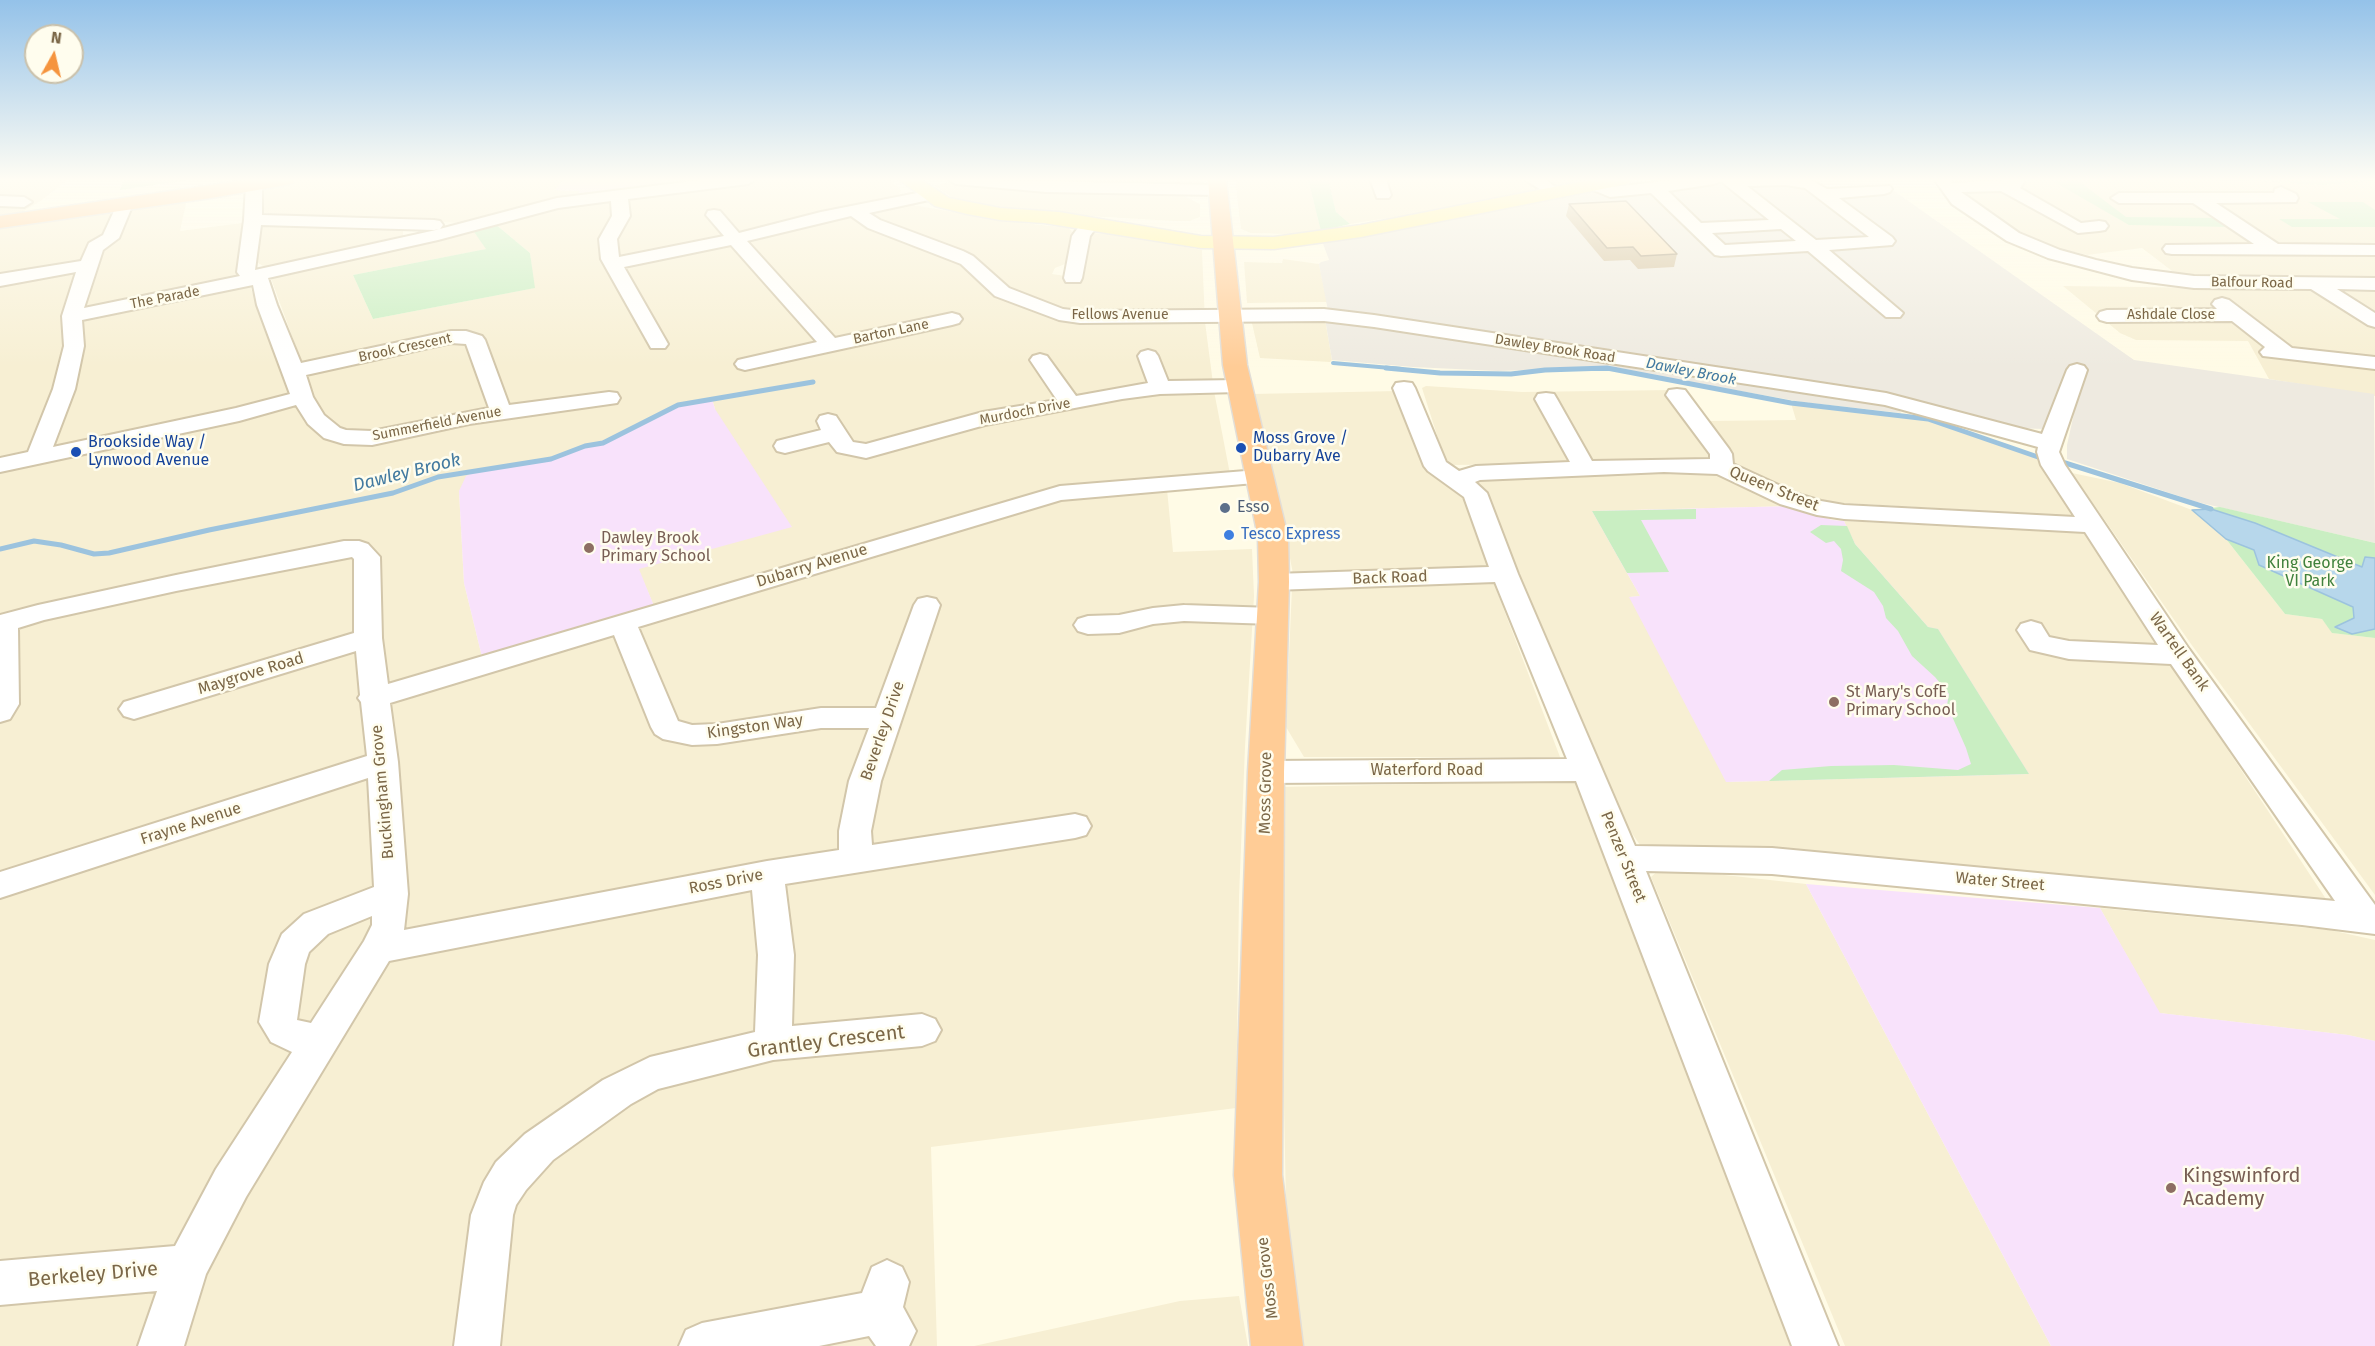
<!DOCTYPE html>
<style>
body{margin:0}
#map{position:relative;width:2375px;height:1346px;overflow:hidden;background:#fffbe6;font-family:"Fira Sans",sans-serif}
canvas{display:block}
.north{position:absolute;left:24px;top:24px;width:60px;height:60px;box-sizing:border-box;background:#fffdee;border:2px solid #cac1ab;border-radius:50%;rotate:8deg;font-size:16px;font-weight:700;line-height:24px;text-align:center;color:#7b6747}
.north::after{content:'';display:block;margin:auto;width:21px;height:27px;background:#f5943e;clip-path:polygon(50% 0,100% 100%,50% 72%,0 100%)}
</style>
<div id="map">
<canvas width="2375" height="1346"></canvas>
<div class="north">N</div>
</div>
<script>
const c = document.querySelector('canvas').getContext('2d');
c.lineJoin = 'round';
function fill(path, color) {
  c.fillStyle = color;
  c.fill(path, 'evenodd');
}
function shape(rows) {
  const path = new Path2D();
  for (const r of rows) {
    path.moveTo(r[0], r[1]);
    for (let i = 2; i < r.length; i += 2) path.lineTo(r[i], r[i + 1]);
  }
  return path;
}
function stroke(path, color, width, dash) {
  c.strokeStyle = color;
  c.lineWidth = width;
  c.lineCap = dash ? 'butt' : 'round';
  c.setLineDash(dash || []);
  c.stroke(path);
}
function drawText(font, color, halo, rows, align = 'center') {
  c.font = font + ' "Fira Sans",sans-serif';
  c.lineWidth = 5;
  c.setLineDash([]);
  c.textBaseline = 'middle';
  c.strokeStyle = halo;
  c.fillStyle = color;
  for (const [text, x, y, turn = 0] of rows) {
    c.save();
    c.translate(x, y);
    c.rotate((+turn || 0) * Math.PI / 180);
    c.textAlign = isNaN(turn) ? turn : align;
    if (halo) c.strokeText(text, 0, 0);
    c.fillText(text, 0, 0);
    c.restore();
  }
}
fill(shape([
 [0,179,67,180,42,200,14,217,0,219],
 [299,179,564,179,555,190,579,191,578,197,477,221,460,223,260,213,261,187],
 [763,179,889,179,901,190,897,199,907,204,1005,221,1069,228,1075,235,1070,262,1055,268,1052,274,1066,276,1068,280,1081,280,1091,233,1122,235,1202,250,1205,322,1214,391,1230,474,1055,490,1020,497,654,606,638,569,715,409,712,399,603,443,585,446,551,459,479,469,459,491,464,583,482,657,1065,499,1167,489,1173,552,1252,549,1254,596,1245,747,1239,897,1236,1108,931,1147,937,1346,0,1346,0,227,187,199,180,231,242,223,242,286,250,286,290,394,311,388,270,276,472,229,487,249,353,275,373,319,534,288,530,253,494,223,577,203],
 [1036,179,1160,179,1158,187,1049,185],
 [1235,179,1308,179,1321,231,1287,234,1251,233,1241,229],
 [1328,179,1593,179,1446,209,1350,224,1336,212],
 [1954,179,2151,179,2262,181,2323,185,2375,180,2375,278,2212,277,2176,274,2142,248,2087,255,2036,243,2013,231,1961,194],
 [952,182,1048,190,1174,191,1200,204,1200,217,1190,221,1173,221,1003,211,956,200,934,185],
 [260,223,403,227,403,239,283,266,263,266,255,261],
 [1283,259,1319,264,1327,302,1247,303,1244,262,1282,263],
 [2063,286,2375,290,2375,396,2269,379,2248,341,2136,340,2120,333],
 [1251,319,1325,319,1332,360,1330,362,1260,358],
 [1426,386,1522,392,1672,390,1714,456,1713,462,1450,465,1443,454,1422,388],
 [1398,391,1468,495,1494,567,1293,574,1275,479,1252,394],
 [1791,403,1928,419,2038,457,2076,516,1827,502,1778,487,1734,466,1709,421,1796,420],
 [1710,470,1794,506,1592,511,1640,596,1630,597,1727,782,2028,774,1938,630,1928,627,1855,544,1844,521,2085,533,2328,902,1779,847,1640,845,1629,829,1477,480,1489,477],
 [2072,473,2120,483,2192,510,2226,539,2285,614,2322,619,2333,633,2375,638,2375,895,2191,644],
 [1493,581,1560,757,1304,757,1286,727,1292,587],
 [1576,781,1796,1346,1300,1346,1286,1203,1279,858,1280,787],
 [1661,868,1806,884,2051,1346,1845,1346,1651,877],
 [2100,908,2330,930,2375,940,2375,1041,2348,1035,2159,1013],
 [1239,1296,1248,1346,974,1346,1180,1301]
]), '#f7efd3');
fill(shape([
 [1665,179,1791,179,1818,183,1831,191,1887,186,2134,360,2374,394,2375,543,2197,502,2067,459,2067,445,2075,409,2054,403,2045,429,2012,428,1903,397,1328,311,1319,264,1321,262,1329,260,1322,241],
 [1325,319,1897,405,1901,413,1802,402,1605,367,1498,371,1413,367,1332,360]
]), '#eeeae0');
fill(shape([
 [564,179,681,179,673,186,578,197,579,191,555,190],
 [712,399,715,409,792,527,639,569,654,606,482,657,464,583,459,491,466,476,479,469,551,459,585,446,603,443,678,405],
 [1794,506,1832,520,1844,521,1855,544,1928,627,1938,629,2029,774,1726,782,1629,597,1640,596,1592,511],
 [1806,884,2100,908,2160,1013,2348,1035,2375,1041,2375,1346,2051,1346]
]), '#f8e2fb');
fill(shape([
 [0,179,196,179,120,190,124,180],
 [1308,179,1328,179,1336,212,1350,224,1321,231],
 [2076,179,2126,217,2218,218,2232,227,2129,225,2051,180],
 [2151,179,2375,179,2375,180,2323,185,2262,181],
 [2308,202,2363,202,2375,210,2375,227,2292,227,2279,219,2340,219],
 [494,223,530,253,535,288,373,319,353,275,486,249,472,229],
 [2220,507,2375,543,2375,638,2332,633,2322,619,2285,614,2226,539,2192,510],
 [1696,509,1696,519,1641,520,1669,572,1627,573,1592,511],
 [1821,525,1847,526,1855,544,1928,627,1938,629,2029,774,1769,781,1782,770,1831,766,1894,765,1958,770,1971,764,1966,748,1947,705,1949,694,1935,677,1912,656,1898,631,1886,618,1883,606,1874,592,1841,571,1843,560,1841,549,1834,541,1826,543,1810,532]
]), '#c9eec2');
const water = shape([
 [2211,509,2255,523,2362,567,2365,557,2375,558,2375,629,2352,634,2335,627,2354,618,2353,607,2259,565,2254,550,2226,539,2192,510,2211,509]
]);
fill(water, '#b7d7eb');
stroke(water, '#9cc3de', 1.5);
stroke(shape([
 [1333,363,1402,369],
 [1562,369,1615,369]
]), '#9cc3de', 4);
stroke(shape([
 [1386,368,1440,373,1511,374,1545,370,1607,368,1791,403,1928,419,2038,457],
 [2062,462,2211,509],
 [0,549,34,541,61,545,94,554,109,553,209,530,393,493,438,477,551,459,585,446,603,443,678,405,813,382]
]), '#9cc3de', 5);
const minor = shape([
 [709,179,756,179,748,184,628,199,630,216,617,239,619,257,724,236,706,215,708,211,714,210,720,211,739,233,821,212,932,190,940,195,938,198,869,213,880,220,963,251,973,256,1009,288,1063,309,1080,311,1324,309,1374,315,1886,393,2042,434,2067,370,2070,366,2077,364,2084,366,2087,370,2059,452,2065,465,2189,649,2375,905,2375,934,2302,925,1772,874,1646,871,1838,1346,1792,1346,1576,781,1266,783,1255,780,1251,772,1255,764,1266,761,1567,759,1495,582,1274,590,1265,588,1261,582,1265,576,1274,574,1489,567,1464,497,1428,471,1424,466,1393,388,1396,383,1404,382,1412,383,1415,388,1446,462,1459,471,1476,466,1570,462,1535,399,1538,394,1546,393,1554,394,1557,399,1592,461,1710,459,1710,454,1666,395,1669,390,1677,389,1685,390,1729,449,1732,454,1733,464,1798,494,1821,501,1844,505,2075,517,2041,465,2037,452,2038,447,1885,405,1374,327,1324,321,1080,323,1059,320,995,296,961,264,868,228,851,216,747,241,835,338,952,313,959,315,962,319,959,323,952,325,745,370,738,368,735,364,738,360,817,342,731,245,624,267,668,344,665,348,651,348,601,259,599,239,612,216,611,201,558,208,438,240,268,278,277,305,301,363,451,331,466,331,482,336,485,340,509,405,609,392,617,393,620,398,617,403,469,424,372,445,344,444,324,438,308,424,296,405,239,421,0,472,0,458,28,452,53,389,64,346,62,316,76,272,0,286,0,274,81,261,89,243,103,235,119,200,131,200,133,204,119,238,103,250,84,308,240,276,237,272,244,220,246,185,254,180,262,185,262,215,434,220,440,221,443,225,440,229,434,230,261,225,255,270,436,230,557,198,709,179],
 [253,285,257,305,290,394,236,408,53,447,75,389,84,346,82,320,253,285],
 [451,343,466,344,489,408,372,431,346,430,340,428,324,415,313,397,306,375,451,343],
 [1664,472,1717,474,1780,504,1817,515,1844,519,2085,532,2158,645,2069,641,2049,637,2041,624,2031,621,2021,624,2017,630,2030,650,2069,659,2171,664,2335,901,1772,848,1635,846,1518,574,1487,493,1475,482,1480,480,1664,472],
 [948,179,1218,185,1226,190,1218,195,1046,192,956,184,948,179],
 [1370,179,1386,179,1391,195,1389,198,1377,198,1370,179],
 [1524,179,1544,179,1563,192,1555,197,1549,195,1524,179],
 [1592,179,1612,187,1682,179,1809,179,1827,189,1890,186,1892,189,1890,192,1884,194,1839,198,1892,237,1895,241,1892,245,1829,250,1903,313,1900,317,1886,317,1808,251,1721,256,1715,255,1651,193,1610,197,1586,187,1584,184,1592,179],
 [1721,181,1722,182,1769,220,1701,223,1668,191,1714,184,1721,181],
 [1786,185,1805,188,1869,237,1816,240,1747,186,1786,185],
 [1781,229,1796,241,1725,245,1712,233,1781,229],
 [1934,179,1950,179,1953,183,2023,179,2024,182,2020,188,2081,223,2099,221,2105,222,2108,226,2105,230,2099,231,2078,233,2001,191,1961,192,2019,233,2060,250,2096,260,2132,268,2194,276,2375,278,2375,290,2337,289,2375,313,2375,327,2368,325,2311,289,2194,288,2132,280,2048,258,2007,241,1952,204,1934,179],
 [2281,187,2296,194,2298,198,2296,202,2216,203,2278,244,2375,245,2375,255,2172,254,2166,253,2163,249,2166,245,2254,244,2193,203,2119,203,2111,198,2119,193,2274,193,2275,189,2281,187],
 [0,196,24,197,32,202,24,207,0,206,0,196],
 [1089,220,1095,221,1098,225,1090,236,1082,278,1080,282,1066,282,1064,278,1072,236,1083,221,1089,220],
 [2222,298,2229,300,2292,348,2375,357,2375,369,2263,356,2260,352,2265,347,2232,321,2107,322,2100,320,2097,316,2100,312,2107,310,2217,309,2212,304,2215,300,2222,298],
 [1148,350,1155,352,1158,356,1168,381,1239,380,1247,381,1250,386,1247,391,1239,392,1160,394,1122,399,985,425,866,458,837,452,829,442,785,453,777,451,774,446,777,441,821,430,817,421,820,416,828,414,836,416,853,442,866,444,983,412,1057,400,1030,360,1033,356,1040,354,1047,356,1076,396,1148,383,1138,356,1141,352,1148,350],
 [1258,470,1266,472,1270,477,1266,482,1061,500,638,627,678,721,692,725,717,724,821,708,876,708,914,605,918,599,927,597,936,599,940,605,881,781,871,831,872,845,1075,814,1086,817,1091,826,1086,835,1075,838,785,884,794,955,792,1026,922,1014,935,1019,941,1030,935,1041,922,1046,773,1060,658,1089,631,1104,553,1160,526,1190,516,1205,513,1215,500,1346,454,1346,471,1215,484,1182,496,1162,525,1134,603,1080,650,1057,755,1032,758,955,752,890,389,961,246,1197,206,1274,184,1346,138,1346,157,1291,0,1305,0,1261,175,1246,216,1169,292,1052,271,1042,259,1022,269,964,282,934,304,914,374,887,368,778,0,898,0,872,367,756,361,702,358,698,360,695,356,651,134,719,124,716,119,709,124,702,354,633,354,559,352,557,176,591,44,620,18,628,19,704,10,719,0,722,0,615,38,605,176,575,344,541,359,541,368,544,380,557,382,638,388,684,1060,486,1258,470],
 [614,635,651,727,655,734,663,739,692,745,717,744,821,728,869,728,849,781,839,831,839,850,767,861,404,930,408,894,398,762,390,703,614,635],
 [372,916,372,925,364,941,311,1023,297,1020,305,964,309,952,328,934,372,916],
 [1184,605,1272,608,1282,610,1286,616,1282,622,1272,624,1184,621,1153,624,1119,633,1088,634,1078,631,1074,625,1078,619,1088,616,1119,615,1153,608,1184,605],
 [887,1260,902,1267,909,1282,903,1307,916,1331,909,1346,876,1346,869,1336,819,1346,679,1346,686,1330,702,1323,862,1293,872,1267,887,1260]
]);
const major = shape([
 [898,179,920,179,949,198,1000,208,1059,212,1201,236,1274,237,1361,225,1594,179,1631,179,1629,183,1622,185,1361,237,1274,249,1201,248,1044,223,1000,220,967,214,935,206,898,179]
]);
const highway = shape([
 [253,179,295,179,293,183,286,185,211,198,0,228,0,216,253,179],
 [1208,179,1226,179,1247,365,1288,537,1289,582,1284,772,1282,1175,1303,1346,1251,1346,1234,1175,1248,772,1259,582,1258,537,1223,365,1208,179]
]);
stroke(minor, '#d2c6aa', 4);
stroke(major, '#e2ded7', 3);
stroke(highway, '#e2ded7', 3);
fill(minor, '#fff');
fill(major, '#fff39c');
fill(highway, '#ffcc96');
fill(shape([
 [1569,204,1677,254,1674,267,1638,269,1630,260,1604,261,1566,216]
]), '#d4c2a0');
const building = shape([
 [1626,201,1677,254,1641,256,1633,247,1607,248,1569,204,1626,201]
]);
fill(building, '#f7e1ba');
stroke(building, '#ad9e82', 1.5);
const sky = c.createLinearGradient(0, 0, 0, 367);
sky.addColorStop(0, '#94c2e9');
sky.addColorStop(0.49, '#fffdf4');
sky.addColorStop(1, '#fffdf400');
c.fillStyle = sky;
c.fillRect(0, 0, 2375, 367);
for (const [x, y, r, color] of [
 [1241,448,6,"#1a4fb4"],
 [76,452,6,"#1a4fb4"],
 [1225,508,6,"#5c6f8a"],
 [1229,535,6,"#3f7fe0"],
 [589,548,6,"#8d6e63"],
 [1834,702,6,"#8d6e63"],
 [2171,1188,6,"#8d6e63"]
]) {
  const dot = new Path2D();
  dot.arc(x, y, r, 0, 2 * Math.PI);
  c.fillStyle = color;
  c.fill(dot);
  stroke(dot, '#fffdee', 2);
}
drawText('14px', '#7b6747', '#fffdee', [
 ["Balfour Road",2252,283,1],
 ["The Parade",165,298,-11],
 ["Fellows Avenue",1120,315],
 ["Ashdale Close",2171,315],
 ["Barton Lane",891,332,-12],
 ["Brook Crescent",405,348,-12],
 ["Dawley Brook Road",1555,349,9],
 ["Murdoch Drive",1025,412,-11],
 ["Summerfield Avenue",437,424,-11]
]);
drawText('italic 15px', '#437aa0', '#fffdee', [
 ["Dawley Brook",1691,372,11]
]);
drawText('16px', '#164399', '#fffdee', [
 ["Moss Grove /",1253,439],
 ["Dubarry Ave",1253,457],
 ["Brookside Way /",88,443],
 ["Lynwood Avenue",88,461]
], 'left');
drawText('16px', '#7b6747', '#fffdee', [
 ["Queen Street",1774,489,22],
 ["Dubarry Avenue",812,566,-17],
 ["Back Road",1390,578,-2],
 ["Wartell Bank",2179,652,55],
 ["Maygrove Road",251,674,-17],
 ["Kingston Way",755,727,-8],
 ["Beverley Drive",883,731,-71],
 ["Waterford Road",1427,771],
 ["Buckingham Grove",383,792,-95],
 ["Moss Grove",1266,793,-89],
 ["Frayne Avenue",191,824,-18],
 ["Penzer Street",1623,857,68],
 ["Ross Drive",726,882,-11],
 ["Water Street",2000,882,5],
 ["Moss Grove",1268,1278,-97]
]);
drawText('16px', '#4e5e75', '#fffdee', [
 ["Esso",1237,508]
], 'left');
drawText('16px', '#366cbe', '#fffdee', [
 ["Tesco Express",1241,535]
], 'left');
drawText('16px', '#785e54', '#fffdee', [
 ["Dawley Brook",601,539],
 ["Primary School",601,557],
 ["St Mary's CofE",1846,693],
 ["Primary School",1846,711]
], 'left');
drawText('16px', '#41823d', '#fffdee', [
 ["King George",2310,564],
 ["VI Park",2310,582]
]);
drawText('italic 18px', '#437aa0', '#fffdee', [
 ["Dawley Brook",407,473,-14]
]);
drawText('20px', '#7b6747', '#fffdee', [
 ["Grantley Crescent",826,1042,-7],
 ["Berkeley Drive",93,1275,-5]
]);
drawText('20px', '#785e54', '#fffdee', [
 ["Kingswinford",2183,1176],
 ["Academy",2183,1199]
], 'left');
</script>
